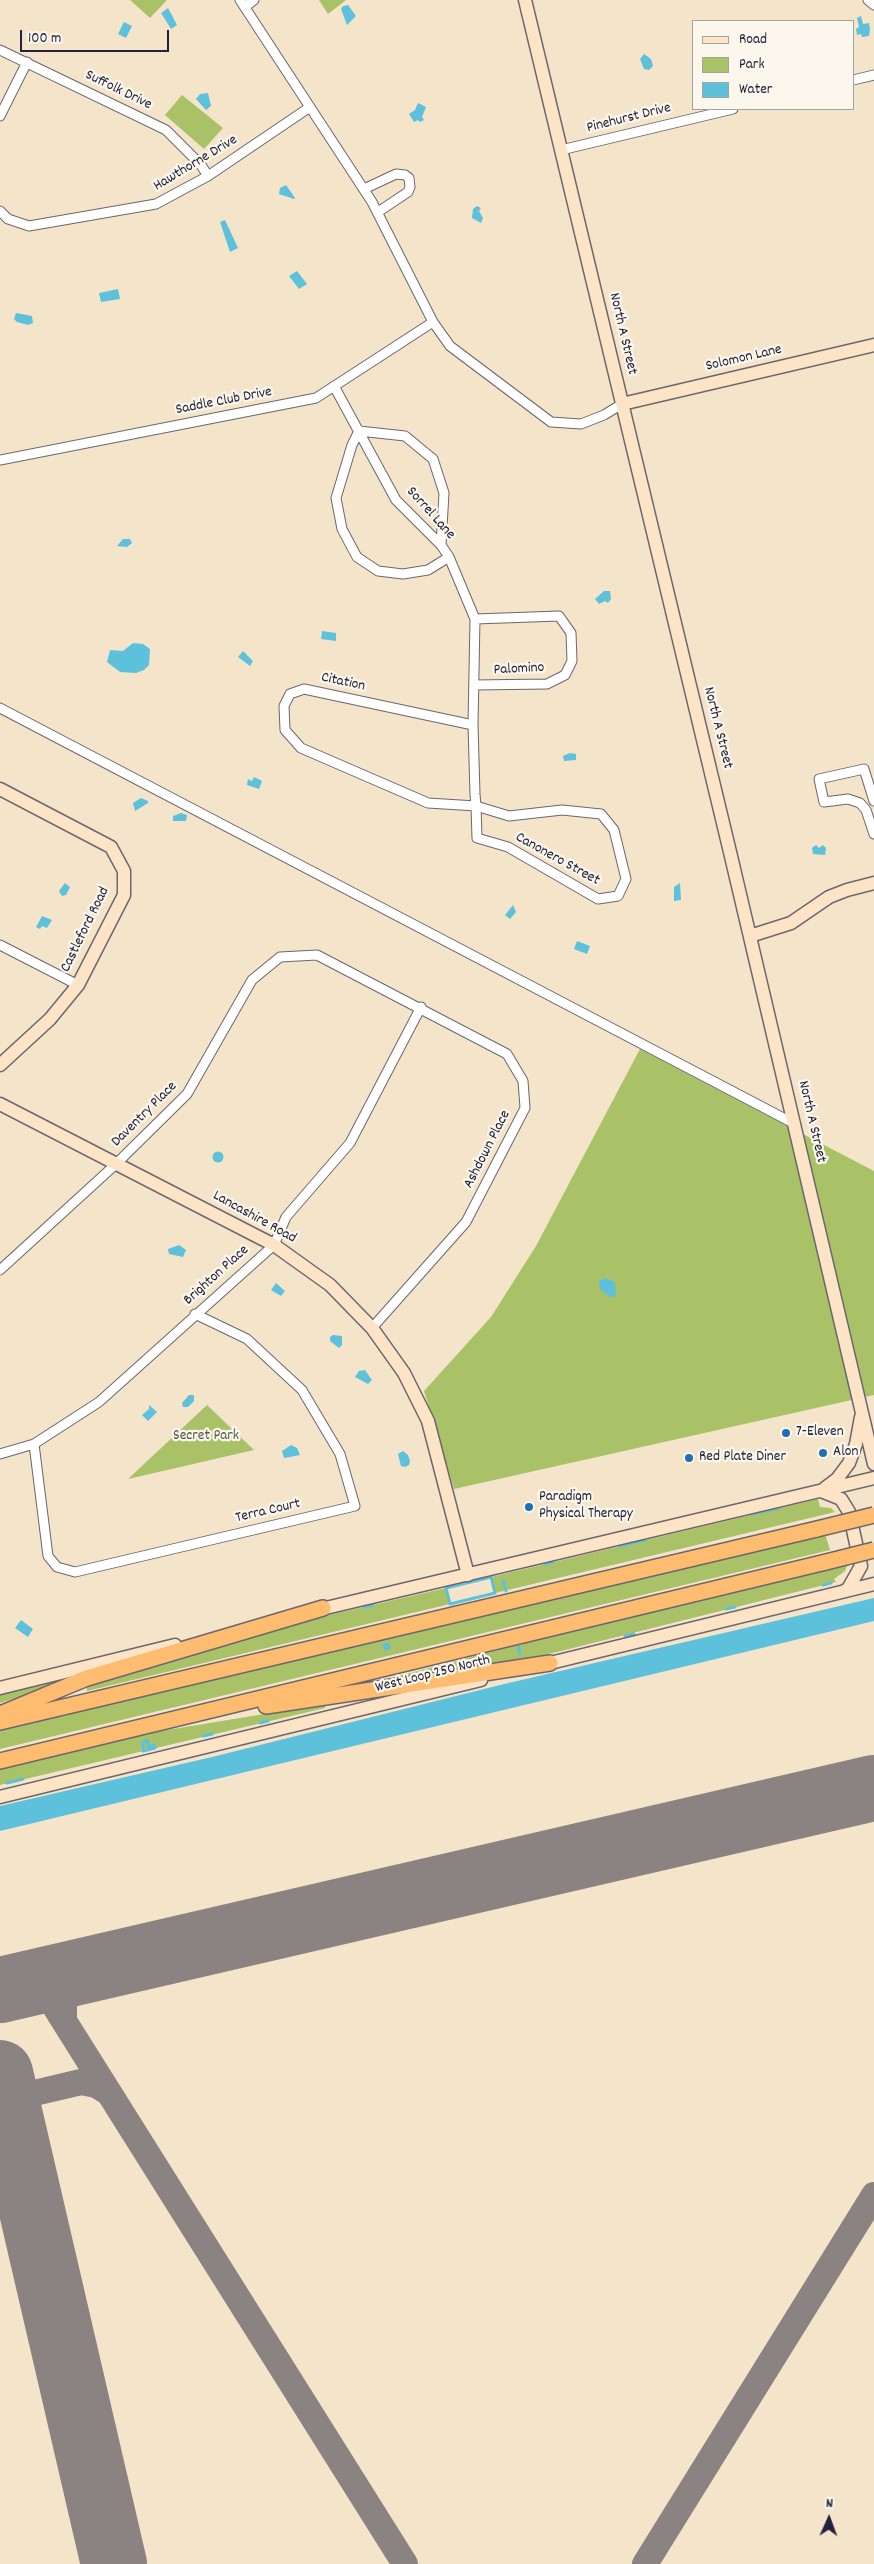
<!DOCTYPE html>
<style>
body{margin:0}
#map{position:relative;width:874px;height:2564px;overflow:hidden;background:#f4e4ca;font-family:Dekko,sans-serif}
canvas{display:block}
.legend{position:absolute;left:692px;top:20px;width:162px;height:90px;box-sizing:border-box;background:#fbf7ec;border:1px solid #a4a2a5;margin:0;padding:6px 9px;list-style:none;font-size:15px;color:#22223b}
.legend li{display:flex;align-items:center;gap:10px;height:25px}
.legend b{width:25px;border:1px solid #a4a2a5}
.north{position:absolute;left:804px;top:2494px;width:50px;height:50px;-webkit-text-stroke:4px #fbf7ec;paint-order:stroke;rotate:2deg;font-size:14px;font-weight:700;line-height:20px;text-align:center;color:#22223b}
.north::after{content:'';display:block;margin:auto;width:18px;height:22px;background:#22223b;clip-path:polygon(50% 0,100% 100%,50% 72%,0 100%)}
.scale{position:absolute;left:20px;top:30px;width:149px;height:22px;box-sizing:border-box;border:2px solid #22223b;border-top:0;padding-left:6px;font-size:15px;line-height:18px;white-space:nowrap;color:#22223b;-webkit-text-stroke:4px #fbf7ec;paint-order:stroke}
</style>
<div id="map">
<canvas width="874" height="2564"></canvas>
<ul class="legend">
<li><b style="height:6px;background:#fee4c6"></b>Road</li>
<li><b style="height:14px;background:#a9c267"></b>Park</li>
<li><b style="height:14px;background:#5dc1db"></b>Water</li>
</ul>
<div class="north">N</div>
<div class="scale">100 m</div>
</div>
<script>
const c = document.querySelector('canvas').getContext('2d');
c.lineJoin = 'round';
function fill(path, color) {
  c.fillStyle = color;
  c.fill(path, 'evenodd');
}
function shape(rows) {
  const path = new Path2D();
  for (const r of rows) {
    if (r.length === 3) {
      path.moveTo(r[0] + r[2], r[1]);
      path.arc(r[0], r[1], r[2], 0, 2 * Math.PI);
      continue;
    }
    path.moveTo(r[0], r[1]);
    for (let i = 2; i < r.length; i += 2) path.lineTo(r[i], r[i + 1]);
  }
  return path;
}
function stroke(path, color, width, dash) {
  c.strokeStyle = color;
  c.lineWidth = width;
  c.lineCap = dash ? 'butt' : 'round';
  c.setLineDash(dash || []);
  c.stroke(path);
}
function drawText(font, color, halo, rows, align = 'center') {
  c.font = font + ' Dekko,sans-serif';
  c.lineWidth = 4.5;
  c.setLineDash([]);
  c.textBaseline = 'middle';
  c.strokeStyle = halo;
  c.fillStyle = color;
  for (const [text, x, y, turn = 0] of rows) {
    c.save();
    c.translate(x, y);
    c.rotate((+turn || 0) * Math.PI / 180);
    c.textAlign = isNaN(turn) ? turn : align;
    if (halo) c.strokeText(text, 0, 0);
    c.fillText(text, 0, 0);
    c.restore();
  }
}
fill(shape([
 [130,0,167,0,150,18],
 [319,0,346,0,328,14],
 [182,95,223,128,204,149,165,115],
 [640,1049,874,1171,874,1395,454,1489,424,1391,491,1317,536,1246],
 [207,1405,254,1450,128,1479],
 [818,1499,820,1507,831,1508,835,1512,495,1593,491,1577],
 [825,1533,830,1550,0,1749,0,1730],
 [848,1564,845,1571,834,1579,836,1582,557,1652,504,1664,388,1684,387,1679,541,1639],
 [446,1588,450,1604,87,1691,86,1685,268,1629],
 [70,1676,71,1680,0,1703,0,1693],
 [325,1704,325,1708,287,1717,0,1785,0,1769,155,1732]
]), '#a9c267');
fill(shape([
 [348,5,356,16,347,25,341,9,343,6],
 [168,8,177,25,171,29,161,13],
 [861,16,863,24,869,23,870,30,869,36,862,37,861,34,857,35,856,29,859,27,857,18],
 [124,22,132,26,126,38,118,34],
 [644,54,651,59,653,66,649,70,644,69,640,59],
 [208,93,211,106,206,110,196,99,200,94],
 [418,103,426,107,422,117,424,120,420,122,418,120,414,122,409,114,415,110],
 [286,185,295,198,294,199,279,194,280,188],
 [477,206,481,208,479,211,483,218,481,223,472,218,473,209],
 [225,220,238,248,230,252,220,222],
 [297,271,307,284,299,289,289,276],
 [118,289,120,299,101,302,99,293],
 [16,313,32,316,33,323,28,325,17,322,14,319],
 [123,539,130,539,132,543,127,547,117,546],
 [604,591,610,591,611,599,608,603,605,601,599,604,595,599],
 [322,631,336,633,336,641,321,639],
 [133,643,143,644,150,649,149,665,144,670,136,673,120,672,107,662,110,650,123,651],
 [243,651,253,661,250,666,238,657],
 [570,753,576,754,576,760,564,761,563,756],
 [254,777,262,781,259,789,247,785,248,779,252,781],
 [141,798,148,801,148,803,135,811,133,803],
 [181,813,187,815,186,821,173,821,173,816],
 [816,845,819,848,823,845,826,848,825,855,813,854,812,848],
 [65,883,70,887,66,895,62,896,59,891],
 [680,883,681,900,674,901,674,887],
 [513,905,516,912,510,919,505,915],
 [42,916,52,920,47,928,42,926,40,929,36,927],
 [577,941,590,946,587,954,574,949],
 [218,1157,5.5],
 [179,1245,186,1250,183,1257,169,1254,168,1249],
 [605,1278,615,1282,616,1296,610,1297,600,1289,599,1281],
 [276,1283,285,1291,281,1296,271,1290],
 [333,1335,342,1336,342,1345,339,1348,330,1341,330,1337],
 [365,1370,372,1380,368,1384,355,1377,359,1371],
 [189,1395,194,1395,194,1401,188,1407,183,1407,182,1403],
 [149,1405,157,1412,148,1421,142,1415,149,1409],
 [291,1445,297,1448,300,1455,284,1458,282,1451],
 [403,1451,408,1455,410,1461,409,1465,405,1467,401,1466,398,1454],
 [874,1598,874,1621,0,1831,0,1806,212,1757,500,1685],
 [21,1620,33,1629,28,1637,15,1628]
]), '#5dc1db');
stroke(shape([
 [752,1514,779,1508],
 [620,1546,645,1540],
 [545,1564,553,1562],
 [491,1577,495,1593,450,1604,446,1588,491,1577],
 [503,1581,506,1591],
 [823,1585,831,1583],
 [364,1607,373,1605],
 [726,1609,735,1607],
 [625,1636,634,1634],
 [388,1644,389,1648,385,1649,384,1645,388,1644],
 [518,1645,520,1654],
 [526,1659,533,1658],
 [260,1723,268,1721],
 [203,1736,212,1734],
 [147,1740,149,1747,154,1745,155,1748,143,1751,143,1742,147,1740],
 [7,1783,23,1779]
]), '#5dc1db', 3);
stroke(shape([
 [15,1986,36,1989,52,2002,405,2564],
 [64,2020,64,1991,80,1971],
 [0,2101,81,2082,96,2085,109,2093],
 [12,2127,20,2105,34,2093],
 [645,2564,874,2195]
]), '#8b8382', 26);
stroke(shape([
 [0,1990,874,1788],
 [0,2073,114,2564]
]), '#8b8382', 66);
const street = shape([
 [240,0,372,202,433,322,450,346,551,422,581,424,604,415,622,404],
 [868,0,874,5],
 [245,7,254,0],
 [0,50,166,130,201,165,208,176],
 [853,80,874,75],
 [0,116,27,62],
 [561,150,733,109],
 [364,189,396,174,405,175,409,178,410,187,408,192,378,212],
 [0,211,8,219,29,226,156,204,208,176,310,107],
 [334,386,396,500,441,545,449,557,475,619,473,725,475,794,476,806,477,838,508,847,598,899,618,896,626,879,614,830,601,814,562,810,509,816,476,806,428,803,301,748,285,730,284,706,290,694,304,689,473,725],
 [359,431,352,445,336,498,342,529,357,557,378,571,403,574,428,570,449,557],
 [359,431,405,436,433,459,444,493,441,545],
 [0,460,316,398,433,322],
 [474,685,547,684,565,675,572,661,571,633,559,616,475,619],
 [0,708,795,1124],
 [874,801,864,769,819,779,824,802,848,799,860,803,866,810,874,834],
 [0,945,78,985],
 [0,1270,116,1164,187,1094,252,980,280,957,317,955,507,1054,523,1081,525,1108,466,1222,372,1328],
 [34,1444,48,1556,57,1567,75,1572,355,1506,340,1454,302,1390,247,1339,195,1314],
 [0,1454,34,1444,99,1402,274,1245,286,1217,350,1143,421,1007]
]);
const secondary = shape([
 [525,0,730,852,874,1464],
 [622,404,874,345],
 [0,789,111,847,124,871,124,895,78,985,50,1019,0,1065],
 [750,936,791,923,829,897,847,890,874,883],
 [0,1104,274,1245,330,1285,372,1328,404,1373,428,1421,468,1575],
 [825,1488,837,1479,849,1463,856,1444,861,1417],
 [821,1491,841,1499,849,1512,861,1566,848,1589,844,1591],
 [313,1611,874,1478],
 [542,1665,874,1584],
 [0,1688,175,1645],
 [0,1797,481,1680]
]);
const highway = shape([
 [266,1706,550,1663],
 [0,1714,87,1678,323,1608],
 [0,1722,817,1529],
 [0,1761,826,1562]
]);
stroke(street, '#6c666d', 11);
stroke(secondary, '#6c666d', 15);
stroke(highway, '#6c666d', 18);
stroke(street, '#fff', 9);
stroke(secondary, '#fee4c6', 12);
stroke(highway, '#fdbc70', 15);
const highwayBridge = shape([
 [817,1529,874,1515],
 [826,1562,874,1550]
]);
stroke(highwayBridge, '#6c666d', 18, []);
stroke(highwayBridge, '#fdbc70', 15);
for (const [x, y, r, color] of [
 [786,1433,5,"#1f6fb2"],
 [823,1453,5,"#1f6fb2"],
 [689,1458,5,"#1f6fb2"],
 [529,1507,5,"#1f6fb2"]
]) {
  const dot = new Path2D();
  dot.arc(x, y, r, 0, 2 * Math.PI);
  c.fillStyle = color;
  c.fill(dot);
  stroke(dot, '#fbf7ec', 2);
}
drawText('15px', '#22223b', '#fbf7ec', [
 ["Suffolk Drive",118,91,26],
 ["Pinehurst Drive",629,119,-14],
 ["Hawthorne Drive",196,164,-31],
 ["North A Street",622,334,77],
 ["Solomon Lane",744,359,-13],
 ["Saddle Club Drive",224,402,-11],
 ["Sorrel Lane",430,514,48],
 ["Palomino",519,670,-3],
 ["Citation",343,683,12],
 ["North A Street",717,728,76],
 ["Canonero Street",557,860,29],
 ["Castleford Road",86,930,-64],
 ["Daventry Place",145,1115,-45],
 ["North A Street",811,1122,77],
 ["Ashdown Place",488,1150,-63],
 ["Lancashire Road",254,1218,29],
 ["Brighton Place",217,1276,-42],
 ["Terra Court",268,1512,-13],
 ["West Loop 250 North",433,1675,-14]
]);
drawText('15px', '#22223b', '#fbf7ec', [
 ["7-Eleven",796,1433],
 ["Alon",833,1453],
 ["Red Plate Diner",699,1458],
 ["Paradigm",539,1498],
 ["Physical Therapy",539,1515]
], 'left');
drawText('15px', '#515a4a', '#fbf7ec', [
 ["Secret Park",206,1437]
]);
</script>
